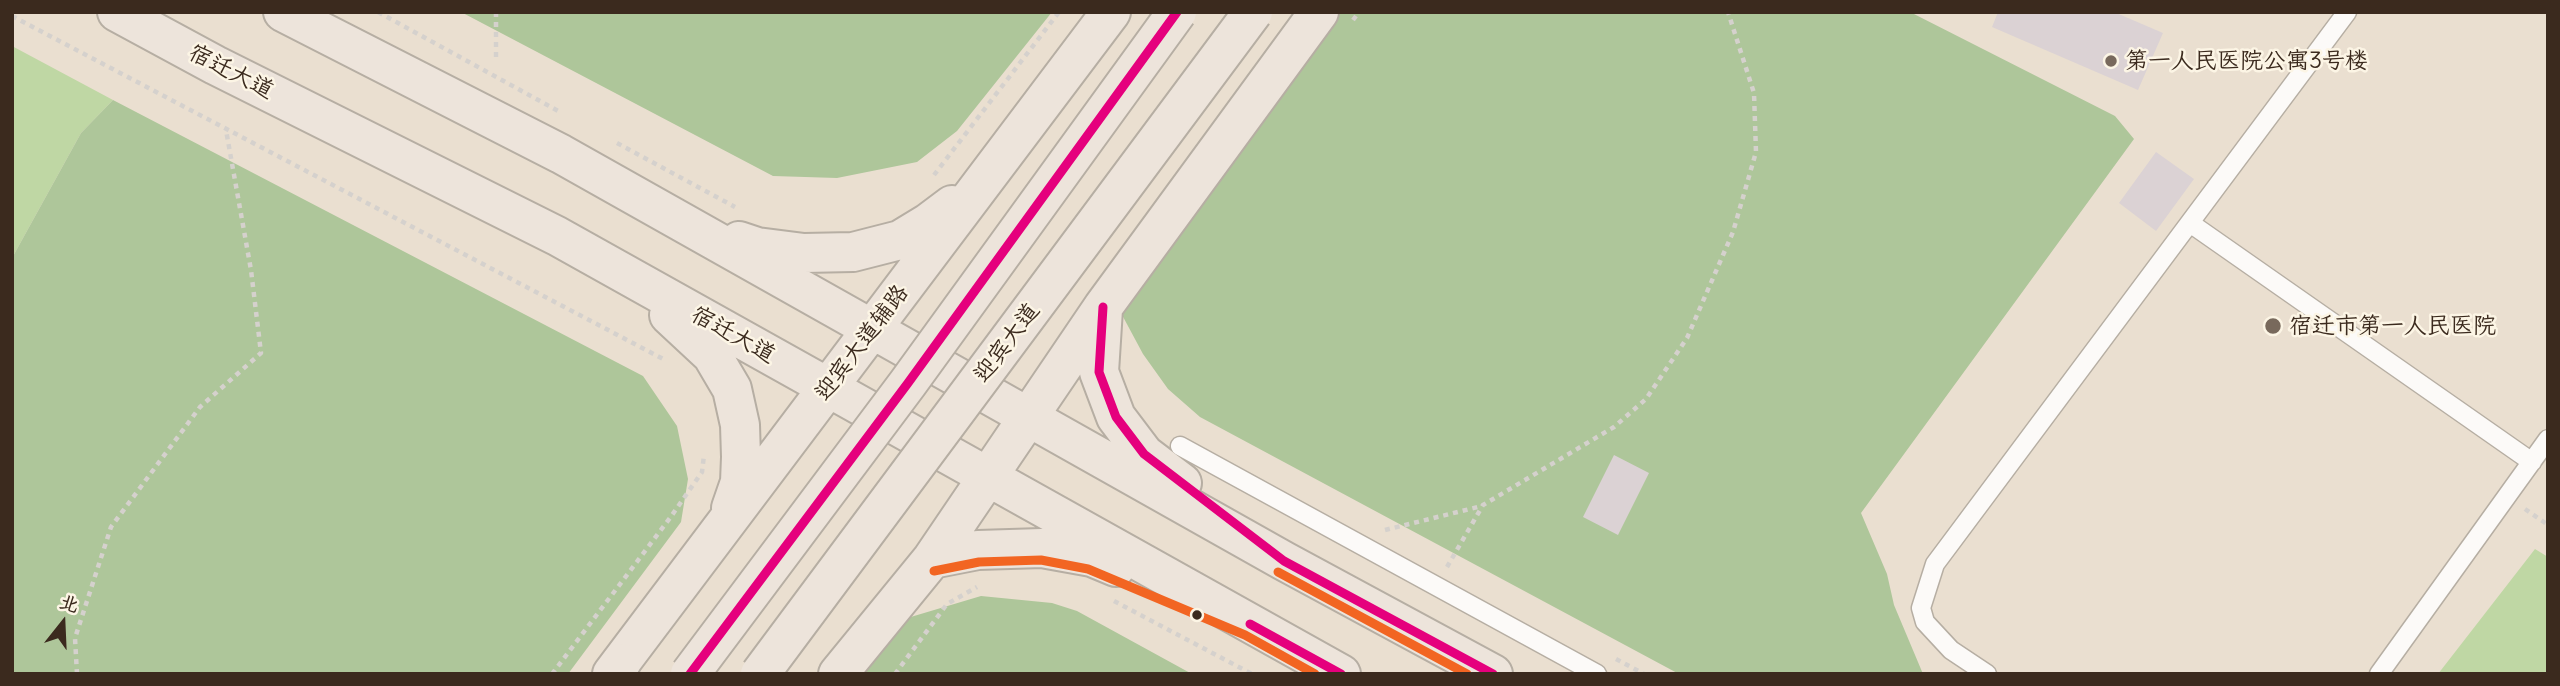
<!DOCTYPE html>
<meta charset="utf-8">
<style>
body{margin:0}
#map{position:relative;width:2560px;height:686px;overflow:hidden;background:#eadfd0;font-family:Delius,"LXGW WenKai TC",sans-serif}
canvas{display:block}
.frame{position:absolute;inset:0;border:14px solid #3b2a1e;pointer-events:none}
.north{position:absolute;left:28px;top:588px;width:70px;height:70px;-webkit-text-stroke:5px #fcf5e5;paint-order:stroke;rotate:18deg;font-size:19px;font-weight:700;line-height:28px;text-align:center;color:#3b2a1e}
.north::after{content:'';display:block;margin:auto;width:24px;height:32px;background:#3b2a1e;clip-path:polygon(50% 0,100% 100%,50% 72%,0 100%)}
</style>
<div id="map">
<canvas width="2560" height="686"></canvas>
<div class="frame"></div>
<div class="north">北</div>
</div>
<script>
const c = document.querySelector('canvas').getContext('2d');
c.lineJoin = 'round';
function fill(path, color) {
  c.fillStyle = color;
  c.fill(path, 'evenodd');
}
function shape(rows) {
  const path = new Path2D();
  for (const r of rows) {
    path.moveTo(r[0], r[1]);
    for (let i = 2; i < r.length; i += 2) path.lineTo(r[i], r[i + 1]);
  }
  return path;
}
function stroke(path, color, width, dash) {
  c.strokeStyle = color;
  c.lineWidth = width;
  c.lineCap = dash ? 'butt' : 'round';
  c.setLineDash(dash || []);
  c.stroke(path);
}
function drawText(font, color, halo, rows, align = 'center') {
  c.font = font + ' Delius,"LXGW WenKai TC",sans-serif';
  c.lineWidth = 5;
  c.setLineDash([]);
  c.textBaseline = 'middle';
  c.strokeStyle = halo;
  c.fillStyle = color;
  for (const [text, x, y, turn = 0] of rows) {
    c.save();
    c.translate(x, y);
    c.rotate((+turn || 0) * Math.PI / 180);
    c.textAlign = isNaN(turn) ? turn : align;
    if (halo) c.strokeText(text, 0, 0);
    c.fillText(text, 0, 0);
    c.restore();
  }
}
fill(shape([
 [12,46,113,100,81,133,12,258],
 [2535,549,2548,557,2548,674,2438,674]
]), '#bfd7a4');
fill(shape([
 [461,12,1052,12,957,131,917,162,837,178,773,176],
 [1313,12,1910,12,2115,116,2134,139,1861,513,1887,574,1894,605,1923,674,1679,674,1200,417,1168,389,1143,354,1121,313],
 [113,100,643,376,677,426,688,479,681,522,568,674,12,674,12,258,81,133],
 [981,596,1052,603,1077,611,1192,674,845,674,904,619]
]), '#aec69a');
fill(shape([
 [1998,12,2114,12,2163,33,2138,90,1992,27],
 [2156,152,2194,179,2156,231,2119,203],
 [1614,455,1649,473,1618,535,1583,517]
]), '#dbd2d4');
const lane = shape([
 [2190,223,2532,462],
 [1180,446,1597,674],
 [1987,674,1951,650,1925,622,1921,608,1935,564,2347,12],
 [2379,674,2548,439]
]);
const primary = shape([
 [117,12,215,65,557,236,1341,674],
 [283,12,561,154,1284,561,1493,674],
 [739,241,757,247,804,253,853,252,900,240,928,223,952,205],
 [1103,309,1099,372,1116,417,1144,454,1182,483],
 [669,315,712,355,732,389,740,425,741,457,740,482,731,508],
 [932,559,978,550,1042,548,1092,557,1116,567],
 [612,674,1111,12],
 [838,674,932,559,1103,307,1319,12]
]);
const highway = shape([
 [613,674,621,663]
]);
stroke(lane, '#b6aea3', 21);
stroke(primary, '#b6aea3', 42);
stroke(highway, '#b6aea3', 42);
stroke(shape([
 [378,12,560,112],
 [496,12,496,61],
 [12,16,665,360],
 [1353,20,1359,12],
 [617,143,735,207],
 [934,175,1059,12],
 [2525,509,2548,525],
 [1385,530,1482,506],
 [1447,567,1483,505,1614,427,1646,399,1687,338,1733,232,1756,152,1754,93,1728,12],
 [1114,601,1252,674],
 [1616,659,1644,674],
 [77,674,75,638,111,527,200,407,261,353,251,270,226,130],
 [552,674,670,518,702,472,704,455],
 [895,674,947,604,977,587]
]), '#d5d1cd', 4.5, [5, 5]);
stroke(lane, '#fcfaf8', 18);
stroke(primary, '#ede4db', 38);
stroke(highway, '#ede4db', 38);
const highwayBridge = shape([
 [690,674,908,383,1177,12],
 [760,674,1253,12]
]);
stroke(highwayBridge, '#b6aea3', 42, []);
stroke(highwayBridge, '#ede4db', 38);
stroke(shape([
 [1103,307,1099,372,1116,417,1144,454,1284,561,1493,674],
 [1250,624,1341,674],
 [690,674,908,383,1177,12]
]), '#e5007d', 9);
stroke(shape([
 [934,571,979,562,1041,560,1088,569,1245,635,1315,674],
 [1278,572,1467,674]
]), '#f26522', 9);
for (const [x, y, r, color] of [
 [2111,61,7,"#78695c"],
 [2273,326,9,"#78695c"],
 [1197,615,6,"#3b2a1e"]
]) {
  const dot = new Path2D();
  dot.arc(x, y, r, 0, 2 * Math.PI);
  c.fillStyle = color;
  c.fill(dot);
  stroke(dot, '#fcf5e5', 2.5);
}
drawText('23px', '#3b2a1e', '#fcf5e5', [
 ["第一人民医院公寓3号楼",2125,61],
 ["宿迁市第一人民医院",2289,326]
], 'left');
drawText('23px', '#3b2a1e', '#fcf5e5', [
 ["宿迁大道",231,72,27],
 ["宿迁大道",733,335,29],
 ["迎宾大道辅路",862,343,-53],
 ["迎宾大道",1007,343,-53]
]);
</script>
